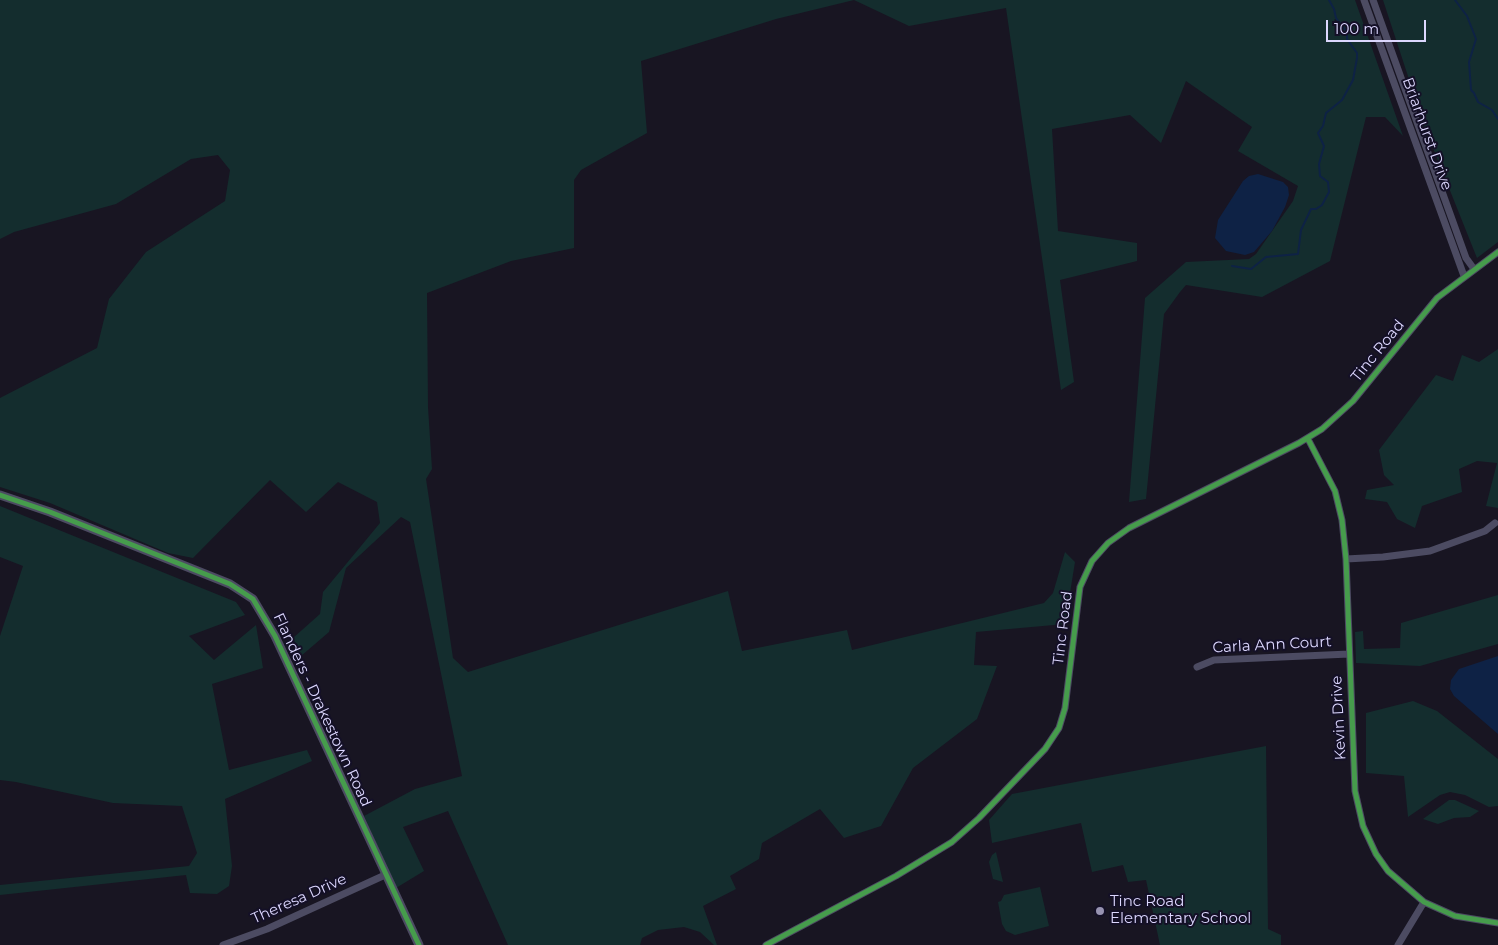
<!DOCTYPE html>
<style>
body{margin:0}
#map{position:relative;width:1498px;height:945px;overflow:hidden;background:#181522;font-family:Montserrat,sans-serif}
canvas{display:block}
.scale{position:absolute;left:1326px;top:20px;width:100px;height:22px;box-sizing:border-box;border:2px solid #dcd7fe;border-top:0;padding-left:6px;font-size:15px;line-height:18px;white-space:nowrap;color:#dcd7fe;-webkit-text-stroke:4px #141027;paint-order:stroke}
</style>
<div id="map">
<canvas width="1498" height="945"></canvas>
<div class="scale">100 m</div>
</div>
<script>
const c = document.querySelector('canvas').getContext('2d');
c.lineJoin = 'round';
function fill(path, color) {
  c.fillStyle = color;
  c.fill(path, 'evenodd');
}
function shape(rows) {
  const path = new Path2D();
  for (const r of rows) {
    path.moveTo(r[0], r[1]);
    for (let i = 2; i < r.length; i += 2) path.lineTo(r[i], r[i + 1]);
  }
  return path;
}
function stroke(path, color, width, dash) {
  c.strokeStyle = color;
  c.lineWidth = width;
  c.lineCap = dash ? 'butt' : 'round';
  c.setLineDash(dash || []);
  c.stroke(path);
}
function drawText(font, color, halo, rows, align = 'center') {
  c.font = font + ' Montserrat,sans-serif';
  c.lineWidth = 4;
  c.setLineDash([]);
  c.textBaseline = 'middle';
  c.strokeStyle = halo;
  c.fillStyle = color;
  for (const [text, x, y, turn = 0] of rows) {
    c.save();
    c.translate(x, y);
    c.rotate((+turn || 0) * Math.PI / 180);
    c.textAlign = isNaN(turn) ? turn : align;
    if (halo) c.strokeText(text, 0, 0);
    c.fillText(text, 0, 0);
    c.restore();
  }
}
fill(shape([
 [0,0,1355,0,1403,136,1385,117,1366,117,1330,261,1262,297,1186,285,1180,292,1164,314,1146,499,1129,502,1145,298,1186,262,1249,259,1256,254,1293,201,1298,186,1238,151,1252,127,1186,81,1161,143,1130,115,1052,129,1058,231,1137,243,1137,261,1060,280,1074,382,1061,390,1006,8,909,26,854,0,776,19,641,61,647,133,581,170,574,180,574,248,511,261,427,293,428,407,432,469,426,479,453,658,468,672,728,591,742,651,847,630,852,650,1044,603,1053,593,1065,552,1075,562,1065,624,976,632,974,665,997,666,977,719,913,768,881,826,844,838,820,809,762,843,759,859,730,876,736,889,703,906,717,945,714,945,700,932,684,927,658,930,642,938,640,945,508,945,448,811,403,827,424,871,396,888,364,816,415,789,462,776,410,522,401,517,346,568,329,632,301,656,293,638,320,614,323,592,380,523,377,502,338,482,306,512,270,480,193,558,168,553,50,503,0,487,0,398,97,348,109,299,146,252,225,201,230,170,218,155,191,159,116,204,14,232,0,239],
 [1383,0,1498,0,1498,242,1477,258,1425,128],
 [1498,349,1498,508,1486,506,1497,463,1477,461,1459,469,1462,492,1422,506,1415,528,1397,519,1387,502,1365,499,1367,490,1394,485,1384,475,1379,450,1436,375,1453,381,1462,355,1479,362],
 [0,506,236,602,245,615,189,636,214,660,256,625,263,668,212,684,229,770,307,750,312,761,225,799,232,866,229,886,217,894,190,893,186,875,0,895,0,885,189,866,197,853,182,806,113,803,16,782,0,780,0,636,23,566,0,557],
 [1498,595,1498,644,1420,666,1356,663,1355,632,1363,631,1364,649,1400,648,1401,623],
 [1413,701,1437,711,1498,759,1498,806,1489,807,1465,795,1450,792,1440,795,1408,817,1404,776,1366,773,1366,713],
 [1266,746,1268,929,1281,935,1281,945,1160,945,1146,880,1128,882,1123,865,1092,872,1081,823,992,843,989,820,1012,794],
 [1449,800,1455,800,1479,811,1470,817,1454,818,1438,824,1423,819],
 [996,852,1003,882,993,879,989,862,992,855],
 [1040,887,1049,926,1015,935,1006,931,1002,924,998,902,1001,901,1004,895]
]), '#142d2e');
fill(shape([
 [1258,174,1283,182,1288,187,1289,195,1285,207,1272,231,1254,252,1245,255,1226,251,1215,238,1218,220,1243,181,1249,176],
 [1498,656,1498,734,1454,696,1450,689,1451,680,1459,669]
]), '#0e2245');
stroke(shape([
 [1455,0,1467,16,1476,39,1469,62,1471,90,1474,93,1478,102,1492,110,1498,119],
 [1232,266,1251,269,1266,257,1298,254,1301,230,1311,209,1316,209,1322,205,1329,192,1328,182,1320,176,1319,164,1324,146,1318,133,1323,126,1326,113,1342,100,1353,80,1357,58,1357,53,1347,39,1347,32,1336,18,1334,9,1329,0]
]), '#0e2245', 2);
stroke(shape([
 [1364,0,1464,276],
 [1373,0,1466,258,1474,269],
 [1308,439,1335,491,1342,520,1346,559,1355,791,1363,826,1376,854,1388,871,1424,902,1455,916,1498,923],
 [1346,559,1383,557,1430,551,1485,531,1495,523],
 [1197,667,1214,660,1349,654],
 [223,945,267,929,385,875],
 [766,945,896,876,952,842,979,818,1045,749,1059,728,1065,708,1080,587,1092,561,1108,543,1129,528,1299,443,1322,429,1353,401,1437,298,1498,252],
 [1398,945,1424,902]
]), '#4c4b62', 7);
stroke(shape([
 [0,495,50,512,230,584,253,599,275,636,419,945]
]), '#4c4b62', 9);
stroke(shape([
 [1308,439,1335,491,1342,520,1346,559,1355,791,1363,826,1376,854,1388,871,1424,902,1455,916,1498,923],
 [0,495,50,512,230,584,253,599,275,636,419,945],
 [766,945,896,876,952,842,979,818,1045,749,1059,728,1065,708,1080,587,1092,561,1108,543,1129,528,1299,443,1322,429,1353,401,1437,298,1498,252]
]), '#469c4c', 5);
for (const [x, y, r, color] of [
 [1100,911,5,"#9793b1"]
]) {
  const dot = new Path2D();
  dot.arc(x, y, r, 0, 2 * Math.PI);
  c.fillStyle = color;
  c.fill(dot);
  stroke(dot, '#141027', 2);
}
drawText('15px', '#dcd7fe', '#141027', [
 ["Briarhurst Drive",1427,134,70],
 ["Tinc Road",1378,351,-51],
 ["Tinc Road",1063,628,-83],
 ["Carla Ann Court",1272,645,-3],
 ["Flanders - Drakestown Road",322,710,65],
 ["Kevin Drive",1339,718,-93],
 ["Theresa Drive",299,899,-24]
]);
drawText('15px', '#dcd7fe', '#141027', [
 ["Tinc Road",1110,902],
 ["Elementary School",1110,919]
], 'left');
</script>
